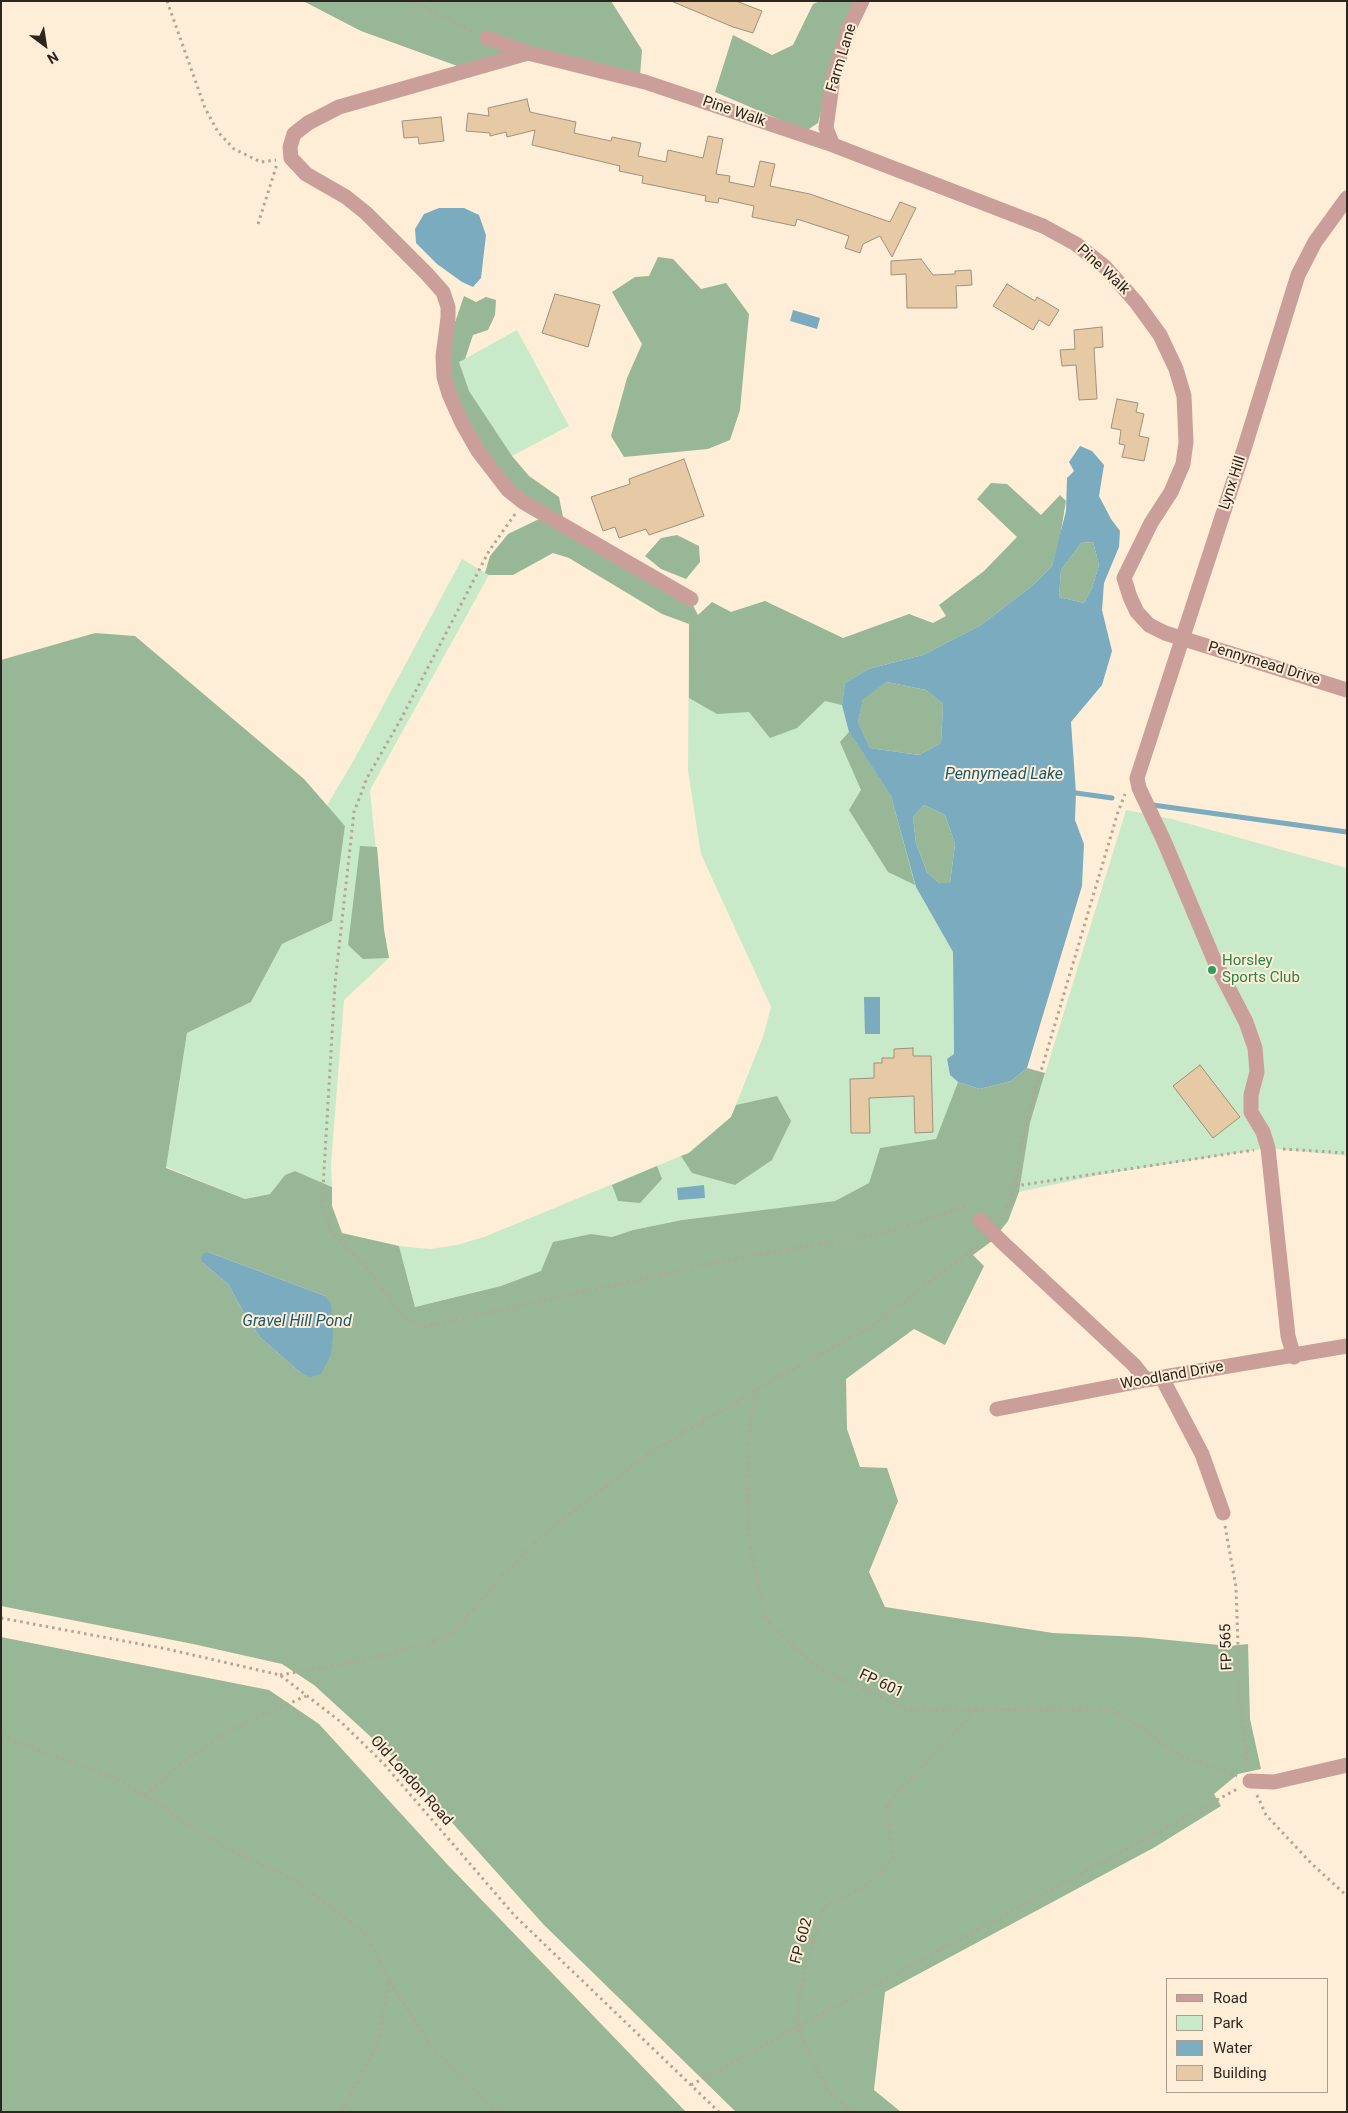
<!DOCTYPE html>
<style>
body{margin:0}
#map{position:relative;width:1348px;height:2113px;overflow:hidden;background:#ffeed7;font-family:Roboto,sans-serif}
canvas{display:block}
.frame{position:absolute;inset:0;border:2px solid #2c261e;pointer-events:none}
.legend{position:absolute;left:1166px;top:1978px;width:162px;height:115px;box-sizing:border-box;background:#ffeed7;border:1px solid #ab9e8d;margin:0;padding:6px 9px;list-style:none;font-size:15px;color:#2c261e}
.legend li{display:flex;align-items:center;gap:10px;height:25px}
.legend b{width:25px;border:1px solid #ab9e8d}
.north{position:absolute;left:20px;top:20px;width:50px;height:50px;-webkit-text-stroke:4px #ffeed7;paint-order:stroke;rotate:149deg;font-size:14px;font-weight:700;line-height:20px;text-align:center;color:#2c261e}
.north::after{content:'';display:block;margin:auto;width:18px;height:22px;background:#2c261e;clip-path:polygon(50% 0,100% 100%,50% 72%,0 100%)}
</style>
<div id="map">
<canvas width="1348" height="2113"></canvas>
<div class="frame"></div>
<ul class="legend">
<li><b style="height:6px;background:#cb9f99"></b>Road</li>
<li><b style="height:14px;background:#c9eac8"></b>Park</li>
<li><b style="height:14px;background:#7babbe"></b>Water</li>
<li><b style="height:14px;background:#e5caa5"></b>Building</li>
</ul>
<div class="north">N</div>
</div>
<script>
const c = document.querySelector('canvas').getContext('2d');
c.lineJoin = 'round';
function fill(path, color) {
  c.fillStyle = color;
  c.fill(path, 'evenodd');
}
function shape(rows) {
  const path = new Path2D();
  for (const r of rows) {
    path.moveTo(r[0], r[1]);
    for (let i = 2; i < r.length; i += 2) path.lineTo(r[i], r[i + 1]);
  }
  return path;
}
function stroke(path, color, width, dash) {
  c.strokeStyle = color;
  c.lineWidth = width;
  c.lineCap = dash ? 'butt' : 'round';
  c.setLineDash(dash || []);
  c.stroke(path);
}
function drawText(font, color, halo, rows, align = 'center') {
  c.font = font + ' Roboto,sans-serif';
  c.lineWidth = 4;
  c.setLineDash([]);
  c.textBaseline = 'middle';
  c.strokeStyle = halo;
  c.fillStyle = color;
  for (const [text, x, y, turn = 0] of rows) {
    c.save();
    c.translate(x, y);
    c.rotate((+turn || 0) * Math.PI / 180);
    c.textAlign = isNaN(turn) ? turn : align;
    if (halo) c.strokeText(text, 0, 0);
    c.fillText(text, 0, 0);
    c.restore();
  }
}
fill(shape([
 [517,330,569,426,512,456,468,391,459,362],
 [462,559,489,575,370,790,384,930,389,958,344,1000,331,1164,332,1187,295,1171,285,1175,270,1194,245,1199,166,1167,187,1033,251,1002,282,944,332,921,345,826,326,807,355,758],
 [765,601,843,638,906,846,916,887,953,952,954,1055,947,1059,950,1075,958,1082,936,1140,880,1148,869,1183,835,1201,682,1220,633,1230,612,1237,591,1234,542,1271,501,1286,415,1307,399,1246,430,1249,457,1245,484,1237,688,1153,731,1117,763,1037,771,1007,701,854,688,771,689,624,712,602,731,612],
 [1126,810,1172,819,1347,868,1347,1156,1268,1148,1099,1175,1019,1192,1030,1123]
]), '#c9eac8');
fill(shape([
 [303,1,611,1,642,50,640,76,530,47,460,67,361,31],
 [820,1,858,1,836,56,818,123,806,131,715,92,733,35,772,55,793,45,813,4],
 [658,257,673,259,701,289,726,283,749,314,740,410,730,440,708,449,624,457,611,436,627,378,642,344,612,292,635,277,649,276],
 [464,296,476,302,486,297,496,300,495,315,488,330,473,335,465,359,459,362,469,391,512,456,529,476,559,497,564,522,686,592,698,615,712,602,731,612,765,601,843,638,909,614,933,623,946,616,939,605,984,571,1017,537,977,499,991,483,1007,484,1041,515,1060,495,1066,501,1060,537,1052,566,1033,585,981,625,923,655,868,669,845,683,842,705,825,701,797,728,770,738,749,712,717,714,689,698,689,624,662,614,569,558,553,553,513,575,489,575,485,573,490,556,508,534,539,519,492,462,453,393,446,358,450,337],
 [677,535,699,546,700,562,686,579,661,569,645,556,661,538],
 [1093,542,1099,565,1092,588,1084,603,1059,597,1061,570,1081,543],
 [95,633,135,636,304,779,345,826,332,921,282,944,251,1002,187,1033,166,1168,245,1199,270,1194,285,1175,295,1171,332,1187,332,1206,342,1233,399,1246,415,1307,501,1286,541,1271,553,1242,591,1234,612,1237,633,1230,682,1220,835,1201,869,1183,880,1148,936,1139,958,1082,980,1089,1011,1081,1027,1068,1045,1073,1030,1123,1019,1192,1008,1221,992,1241,973,1255,984,1266,945,1345,914,1329,846,1379,847,1429,860,1467,887,1468,898,1501,869,1572,885,1607,1053,1633,1139,1637,1229,1646,1248,1644,1250,1719,1261,1769,1238,1774,1214,1794,1221,1806,1155,1847,885,1992,874,2090,901,2112,736,2112,544,1925,394,1758,314,1685,282,1664,193,1644,1,1606,1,660],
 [208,1252,325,1296,301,1373,261,1338,248,1320,228,1284,203,1263],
 [887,682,926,690,943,704,941,743,919,755,870,748,858,722,863,698],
 [849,732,891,796,915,885,888,872,849,810,861,790,840,742],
 [924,805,945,815,955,844,950,883,939,883,927,872,916,843,913,817],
 [360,846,377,847,384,930,389,958,363,959,348,945],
 [777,1096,791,1121,772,1160,735,1185,692,1173,681,1156,689,1153,731,1117,736,1105],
 [657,1166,662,1179,640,1203,618,1201,612,1185],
 [1,1637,269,1690,319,1724,447,1864,686,2112,1,2112]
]), '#97b796');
fill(shape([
 [439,208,464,208,479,215,486,235,481,278,473,287,462,282,437,264,416,243,415,229,424,214],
 [793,310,820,318,817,329,790,321],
 [1080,446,1092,451,1104,465,1099,496,1111,519,1120,531,1119,547,1104,583,1102,610,1112,651,1102,685,1071,722,1076,793,1075,820,1084,844,1082,886,1027,1068,1011,1081,980,1089,958,1082,950,1075,947,1059,954,1054,953,952,916,887,891,796,849,732,842,705,845,683,868,669,923,655,981,625,1033,585,1052,566,1066,511,1067,478,1074,471,1069,462],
 [1093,542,1099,565,1092,588,1084,603,1059,597,1061,570,1081,543],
 [887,682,926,690,943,704,941,743,919,755,870,748,858,722,863,699],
 [924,805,945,815,955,844,950,883,939,883,927,872,916,843,913,817],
 [864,997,880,997,880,1034,865,1034],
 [704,1185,705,1198,678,1200,677,1188],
 [208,1252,325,1296,331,1304,333,1333,331,1354,321,1374,310,1377,301,1373,261,1338,248,1320,228,1284,203,1263,201,1258,203,1254]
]), '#7babbe');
stroke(shape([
 [1076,793,1112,798],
 [1153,805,1347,832]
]), '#7babbe', 5);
const building = shape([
 [671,1,736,1,762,11,753,33,733,27,671,1],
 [527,99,530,112,576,122,574,133,611,141,612,137,641,143,638,156,666,162,668,150,703,158,708,136,723,139,716,174,730,176,729,182,754,187,760,161,775,164,770,186,810,194,890,222,900,202,916,208,892,257,880,236,863,244,860,253,845,248,849,236,797,219,795,226,752,217,754,206,719,198,718,203,705,201,706,196,642,183,643,176,619,171,620,166,532,145,535,130,507,137,506,132,490,136,490,133,466,131,468,113,489,116,488,108,527,99],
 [441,117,444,141,419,144,418,137,404,138,402,121,441,117],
 [921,259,933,275,955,274,955,271,971,270,972,285,956,286,957,308,907,308,906,274,891,275,891,261,921,259],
 [1007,284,1035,301,1037,297,1059,310,1049,326,1039,320,1033,330,993,306,1007,284],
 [555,294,600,305,588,347,542,333,555,294],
 [1102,327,1103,347,1094,348,1097,399,1079,400,1076,365,1062,366,1060,350,1075,349,1074,330,1102,327],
 [1117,399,1138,403,1136,412,1144,414,1139,436,1149,438,1144,461,1122,457,1125,445,1119,444,1121,430,1111,428,1117,399],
 [684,459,704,516,649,535,646,529,619,538,615,527,603,531,591,497,630,484,629,479,684,459],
 [913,1048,913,1056,931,1056,933,1132,915,1133,914,1096,869,1098,870,1133,851,1133,850,1079,874,1078,874,1063,882,1063,882,1058,894,1058,894,1049,913,1048],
 [1200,1065,1240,1117,1213,1138,1173,1086,1200,1065]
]);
fill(building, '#e5caa5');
stroke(building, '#9f907b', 1);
stroke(shape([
 [167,1,205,108,218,132,234,149,261,162,276,160],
 [412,1,474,32],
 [258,224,277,164],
 [515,514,489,551,401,719,367,778,354,812,335,984,322,1205,332,1234,361,1261,406,1319,423,1327,737,1258,875,1235,950,1212,965,1206],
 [1283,1149,1347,1153],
 [1015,1186,1254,1150],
 [1002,1220,1015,1186,1025,1125,1118,812,1125,794],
 [754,1391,747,1455,748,1537,766,1620,815,1666,908,1710,1113,1709,1180,1756,1237,1776],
 [1225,1526,1236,1587,1240,1705,1248,1766],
 [1,1618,167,1649,280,1675,341,1722,383,1763,515,1916,719,2112],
 [280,1675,362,1661,435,1641,454,1631,502,1576,540,1537,650,1453,754,1391,868,1328,982,1243],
 [1,1736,122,1781,222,1846,298,1882,366,1934,389,1980],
 [145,1795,177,1766,232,1729,306,1696],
 [1257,1795,1266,1815,1312,1864,1347,1896],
 [691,2085,1239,1788],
 [341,2112,379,2041,389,1980,432,2048,497,2112],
 [852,2112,827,2089,797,2027,800,1991,823,1907,863,1888,893,1859,887,1804,975,1710]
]), '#b4a695', 3, [2.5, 4]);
stroke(shape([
 [487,38,528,53,645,82,833,145,1043,226,1076,244,1105,267,1136,302,1160,335,1176,369,1184,396,1186,442,1183,464,1171,492,1151,523,1124,578,1130,597,1137,612,1149,625,1165,633,1347,690],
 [528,53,339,107,308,123,294,134,290,147,291,158,306,174,346,197,366,213,426,273,443,292,448,307,448,318,443,356,444,377,449,394,462,423,478,451,508,490,523,502,691,599],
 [833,145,826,128,833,78,849,28,862,1],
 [1002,1242,1134,1365,1146,1380],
 [1294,1357,1288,1336,1268,1148,1263,1132,1251,1112,1251,1095,1257,1072,1255,1048,1246,1022,1215,962,1164,841,1139,788,1137,778,1245,446,1298,275,1315,242,1347,198],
 [1162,1378,1202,1454,1223,1513],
 [997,1409,1146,1380,1347,1346],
 [1250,1781,1274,1782,1347,1765]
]), '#cb9f99', 15);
stroke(shape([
 [980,1220,1002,1242]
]), '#cb9f99', 15);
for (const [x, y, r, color] of [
 [1212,970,5,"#2e9e5b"]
]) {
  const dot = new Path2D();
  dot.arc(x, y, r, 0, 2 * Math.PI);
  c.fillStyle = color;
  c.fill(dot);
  stroke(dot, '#ffeed7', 2);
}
drawText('15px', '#2c261e', '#ffeed7', [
 ["Farm Lane",842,58,-73],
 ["Pine Walk",734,112,19],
 ["Pine Walk",1103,270,43],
 ["Lynx Hill",1233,483,-72],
 ["Pennymead Drive",1264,664,17],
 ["Woodland Drive",1172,1376,-10],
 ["FP 565",1227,1647,-92],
 ["FP 601",881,1684,25],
 ["Old London Road",411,1781,48],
 ["FP 602",802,1941,-75]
]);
drawText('15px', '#27864d', '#ffeed7', [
 ["Horsley",1222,961],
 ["Sports Club",1222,978]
], 'left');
drawText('italic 16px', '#19586d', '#ffeed7', [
 ["Pennymead Lake",1004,775],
 ["Gravel Hill Pond",297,1322]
]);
</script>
